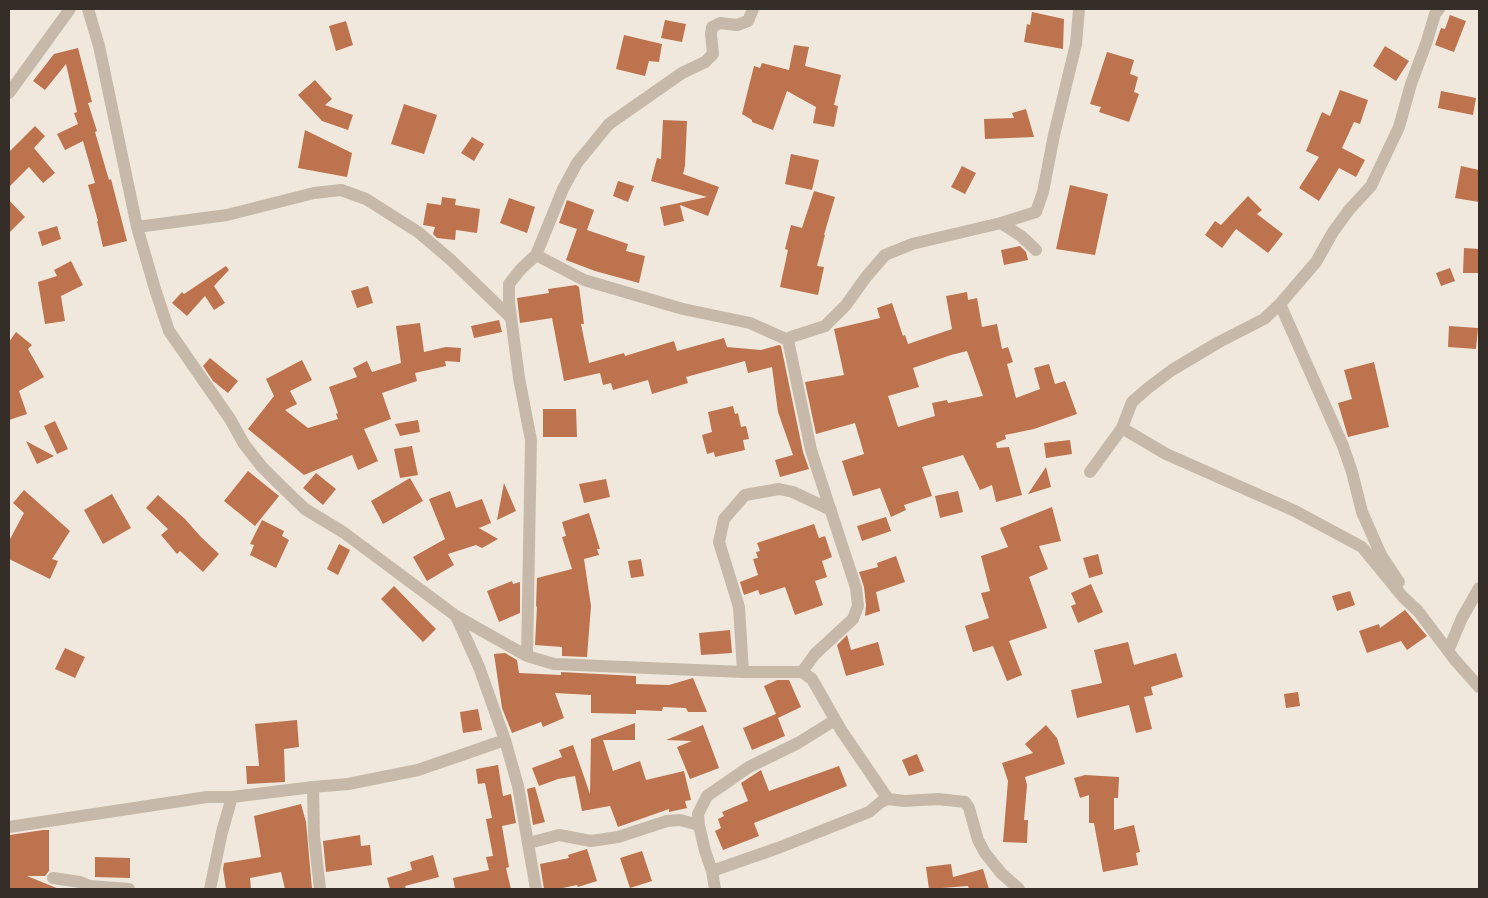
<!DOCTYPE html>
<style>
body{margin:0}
#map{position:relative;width:1488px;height:898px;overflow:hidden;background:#f0e8dc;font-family:"Nunito Sans",sans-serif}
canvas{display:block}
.frame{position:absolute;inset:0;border:10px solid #352d28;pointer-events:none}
</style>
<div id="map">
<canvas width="1488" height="898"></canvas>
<div class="frame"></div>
</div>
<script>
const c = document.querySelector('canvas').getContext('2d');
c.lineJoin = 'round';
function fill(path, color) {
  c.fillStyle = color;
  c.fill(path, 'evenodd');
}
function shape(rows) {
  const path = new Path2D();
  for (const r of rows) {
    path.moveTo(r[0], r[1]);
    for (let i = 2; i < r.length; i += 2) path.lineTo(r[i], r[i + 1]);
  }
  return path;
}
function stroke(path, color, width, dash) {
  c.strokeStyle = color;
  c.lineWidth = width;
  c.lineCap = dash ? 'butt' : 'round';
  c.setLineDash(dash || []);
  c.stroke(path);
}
fill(shape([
 [1032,12,1064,19,1063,49,1024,42,1027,24,1030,25],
 [1450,15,1466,21,1454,52,1435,45,1441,28,1445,29],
 [665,20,686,24,682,42,661,38],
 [346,21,353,45,336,51,329,26],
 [624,35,662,44,659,62,649,61,645,76,616,69],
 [794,45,809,47,805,66,841,75,834,105,838,106,834,127,813,123,816,107,787,91,773,130,752,122,752,120,742,114,754,66,760,68,762,63,789,70],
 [1385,46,1409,61,1396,81,1373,66],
 [78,48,92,102,88,103,97,131,95,132,109,180,111,179,127,241,103,247,97,221,98,221,88,185,95,183,83,141,65,150,57,134,78,124,74,113,77,112,66,64,45,90,33,81,54,54],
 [1107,52,1134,60,1130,74,1138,77,1134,92,1139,94,1129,122,1099,112,1101,107,1090,104],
 [315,80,332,99,325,105,353,115,348,130,322,121,298,95],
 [1340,90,1368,100,1360,124,1354,122,1342,148,1365,160,1356,177,1339,168,1319,201,1299,188,1319,157,1306,151,1322,112,1330,116],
 [1441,91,1476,98,1473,115,1438,108],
 [404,104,437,115,424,154,391,144],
 [1026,109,1034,137,985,139,984,119,1014,118,1012,113],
 [663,120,687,121,685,166,683,174,719,187,708,216,680,205,684,221,664,226,660,207,707,197,651,181,657,158,661,159],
 [35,126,45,136,34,148,55,173,43,183,29,167,9,187,9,152],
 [305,130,352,153,347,177,298,168],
 [472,137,484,144,474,161,461,153],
 [791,154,819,160,812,190,785,184],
 [962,166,976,173,965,194,951,187],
 [1461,166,1479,170,1479,202,1455,198],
 [618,181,634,186,628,202,613,196],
 [1070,185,1108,194,1095,255,1056,249],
 [814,191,835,197,824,235,825,235,817,266,824,267,818,295,780,287,788,250,785,249,791,225,802,228],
 [1248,196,1262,210,1257,214,1283,234,1268,253,1236,229,1222,248,1205,235,1215,221,1221,225],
 [442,197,456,199,455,205,480,209,477,233,456,230,455,240,437,238,433,234,435,227,423,225,427,203,441,205],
 [509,198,535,207,527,233,500,223],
 [9,200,25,217,9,233],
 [567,200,594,210,587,230,628,244,626,251,645,256,639,283,595,271,566,260,577,229,559,223],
 [57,226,61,239,42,246,38,232],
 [1020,246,1026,252,1028,260,1004,265,1001,250],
 [1464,248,1479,249,1479,273,1463,273],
 [71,261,83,285,61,296,65,321,45,324,38,282,57,276,54,270],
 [226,266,229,270,214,286,225,303,214,310,205,296,187,316,172,303,182,292,184,294],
 [1450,268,1455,281,1441,286,1436,273],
 [576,285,579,287,584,324,581,324,589,363,624,353,625,356,674,341,677,351,724,338,727,347,761,350,779,345,781,346,803,452,809,469,780,477,775,460,793,455,778,412,772,367,748,373,745,361,686,377,688,383,652,394,648,380,613,390,611,383,603,385,600,373,564,381,552,318,520,323,517,298,549,293,548,289],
 [368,286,373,303,357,308,351,291],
 [967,292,968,300,977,298,982,327,997,324,1002,349,1008,347,1013,362,1007,364,1016,398,1040,389,1034,368,1049,364,1055,384,1065,381,1077,414,1034,429,1005,435,1006,439,996,443,997,448,1009,447,1022,495,996,502,992,485,980,490,963,455,922,467,932,496,904,505,906,510,891,517,880,488,853,496,842,461,864,454,855,423,816,434,805,382,844,375,834,329,880,318,877,308,892,303,903,336,905,335,908,344,952,329,946,296],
 [967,351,983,396,948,403,947,400,932,403,935,416,898,427,888,396,919,387,913,368,951,355],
 [499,320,502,332,474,338,471,326],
 [420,323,424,352,446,347,461,348,460,362,445,361,446,366,415,373,417,381,382,393,391,419,364,429,378,461,358,470,352,455,304,475,248,429,274,396,266,379,302,360,312,380,290,391,297,404,285,410,308,428,338,419,336,414,338,413,329,387,357,377,353,368,367,361,372,372,401,363,396,326],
 [1449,326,1478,328,1476,349,1448,347],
 [16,332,32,345,28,349,44,377,19,391,27,414,9,420,9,342],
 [210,358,238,381,228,393,213,381,203,366],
 [1374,362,1389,427,1348,437,1338,403,1352,399,1344,370],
 [733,406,735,414,738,413,741,427,746,426,749,439,743,440,745,450,715,457,714,452,707,454,702,435,712,432,708,412],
 [543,409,576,409,577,437,543,437],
 [418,420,420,432,400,436,395,424],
 [55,421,68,449,57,454,44,426],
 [1070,440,1072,454,1046,458,1044,443],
 [26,441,54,456,37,464],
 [412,446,418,475,400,478,394,449],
 [1046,467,1051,487,1028,494],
 [248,471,279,496,255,526,224,501],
 [316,473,336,489,323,505,303,488],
 [410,478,423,501,383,524,371,501],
 [606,479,610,497,584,503,579,484],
 [504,483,516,511,497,520],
 [24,490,70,531,52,559,58,561,50,579,9,559,9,541,24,513,13,503],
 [450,491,456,508,482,499,491,523,479,528,498,539,482,548,476,545,448,554,454,565,427,581,413,557,445,539,429,499],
 [958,491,963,512,940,518,935,496],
 [112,494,131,528,103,544,84,510],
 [158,495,185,519,201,537,219,554,203,572,180,551,177,554,161,535,168,529,146,508],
 [1052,507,1061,541,1039,546,1048,569,1029,577,1047,628,1009,641,1022,675,1007,681,993,646,973,652,965,626,989,618,981,593,990,591,981,556,1008,547,1000,528],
 [589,513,600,549,597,549,599,555,584,559,591,606,587,657,562,656,562,647,535,645,537,606,536,607,537,578,572,569,562,537,566,536,562,522],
 [886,517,891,531,862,541,857,526],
 [262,520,284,531,282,536,289,540,276,568,250,555,254,545,250,544],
 [814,524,819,538,825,536,832,557,822,561,827,577,815,581,823,605,795,615,785,587,760,595,758,590,744,595,740,582,758,575,753,559,758,558,756,552,760,551,757,543],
 [339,544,350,550,338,575,327,569],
 [1098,554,1103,574,1089,578,1083,558],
 [896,556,905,582,876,592,880,611,865,616,866,605,864,587,859,572,878,567,877,563],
 [641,559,644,576,631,578,628,561],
 [512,581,513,584,520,582,520,613,499,622,487,591],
 [1091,584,1103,612,1078,623,1071,606,1076,604,1071,593],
 [394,586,436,629,423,642,381,599],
 [1350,591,1355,605,1337,611,1332,596],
 [1405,610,1427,636,1407,650,1401,641,1367,653,1359,631,1379,624,1380,628],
 [730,630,732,653,701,655,699,633],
 [847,635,851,650,878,642,884,665,846,676,837,645],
 [1128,642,1134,665,1176,653,1183,677,1151,687,1153,695,1144,697,1152,729,1136,733,1129,705,1077,718,1071,690,1102,683,1094,650],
 [65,648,85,657,75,678,55,669],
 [505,653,517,660,519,673,561,675,561,672,636,676,636,684,669,685,693,678,707,712,688,712,686,708,663,707,662,711,636,710,636,714,591,713,591,695,555,693,564,718,543,727,541,722,512,733,502,708,494,654],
 [777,680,789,680,801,707,778,718,785,736,752,750,743,728,776,714,764,686],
 [1298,692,1300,706,1286,708,1284,694],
 [478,709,482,730,463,733,460,712],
 [297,720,299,747,284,749,285,782,247,784,246,766,259,766,255,724],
 [635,723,635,740,603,740,613,771,640,761,646,780,684,771,691,800,685,801,687,808,669,812,669,809,618,827,610,806,582,811,575,776,558,779,539,786,532,768,562,757,559,750,573,745,590,794,591,739],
 [703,725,719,768,690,779,677,747,692,741,666,740],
 [1046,725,1057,738,1065,764,1025,777,1027,785,1024,820,1028,820,1027,843,1003,842,1008,781,1002,763,1033,753,1025,744],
 [917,754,924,771,909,776,902,760],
 [498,765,503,796,511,794,516,823,502,826,509,867,506,868,511,889,455,889,453,878,489,870,486,857,493,856,486,819,492,818,485,783,478,784,476,769],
 [839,766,847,786,754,823,759,836,723,850,715,831,721,828,718,819,724,816,722,812,748,801,741,783,761,770,769,791],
 [1085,775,1119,777,1118,798,1114,798,1114,830,1134,825,1140,852,1136,853,1138,865,1103,872,1094,823,1089,823,1089,795,1080,798,1074,778],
 [535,787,545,822,533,825,527,789],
 [301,804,306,822,312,889,285,889,281,872,250,878,251,889,226,889,223,869,224,863,261,857,254,816],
 [43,830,49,830,49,871,45,876,27,876,59,889,9,889,10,835],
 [360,835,361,846,370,845,372,865,326,872,323,841],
 [587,849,597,881,578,887,577,885,558,889,544,889,540,864,569,858,568,855],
 [642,851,652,881,630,888,620,858],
 [433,855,439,877,405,886,406,889,390,889,387,878,412,870,410,862],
 [95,857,130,858,130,878,95,877],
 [951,864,953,877,983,869,989,889,969,889,968,886,929,889,926,867]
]), '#bc734e');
stroke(shape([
 [88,9,99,46,137,227,155,289,169,331,230,419,244,444,262,467,278,483,305,509,343,532,456,616,479,667,505,740,518,786,536,889],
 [9,93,70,9],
 [1001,223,1021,236,1036,250],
 [137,227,227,215,314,193,341,190,366,199,418,232,451,260,510,317],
 [536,255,584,280,683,309,750,323,788,340],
 [1280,304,1343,446,1352,472,1362,512,1381,555,1399,582],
 [1122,428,1166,454,1295,511,1362,547,1403,597,1418,611,1455,660,1479,687],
 [1090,472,1122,428,1132,402,1148,388,1172,370,1219,342,1264,319,1280,304,1316,262,1333,232,1349,210,1371,186,1399,127,1411,84,1427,41,1435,14,1439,9],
 [456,616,527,656,554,664,743,672,802,672,812,679,841,730,888,799],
 [1448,651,1462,618,1479,588],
 [527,656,531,440,519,378,509,302,509,284,521,269,536,255,563,189,577,163,609,124,682,73,705,62,713,54,711,34,712,27,720,23,737,25,748,21,753,9],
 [743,672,739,607,719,542,724,519,745,495,779,489,793,492,831,510],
 [802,672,815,654,853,619,858,606,856,588,811,450,788,340,791,337,825,326,846,305,866,277,885,255,912,244,1001,223,1036,212,1043,192,1054,135,1076,44,1079,9],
 [313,787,314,836,320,889],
 [9,827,207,797,232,797,313,787,348,784,418,770,505,740],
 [529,843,559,835,591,841,618,837,667,821,680,820,699,825],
 [712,871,778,848,869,812,881,802,888,799,904,801,938,799,965,802,969,808,978,840,985,853,1001,873,1019,889],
 [53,878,80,882,90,886,129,889],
 [210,889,222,832,232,797],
 [715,889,712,871,705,851,699,825,698,814,707,796,749,767,798,743,835,720]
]), '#c7b9a9', 12);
</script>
